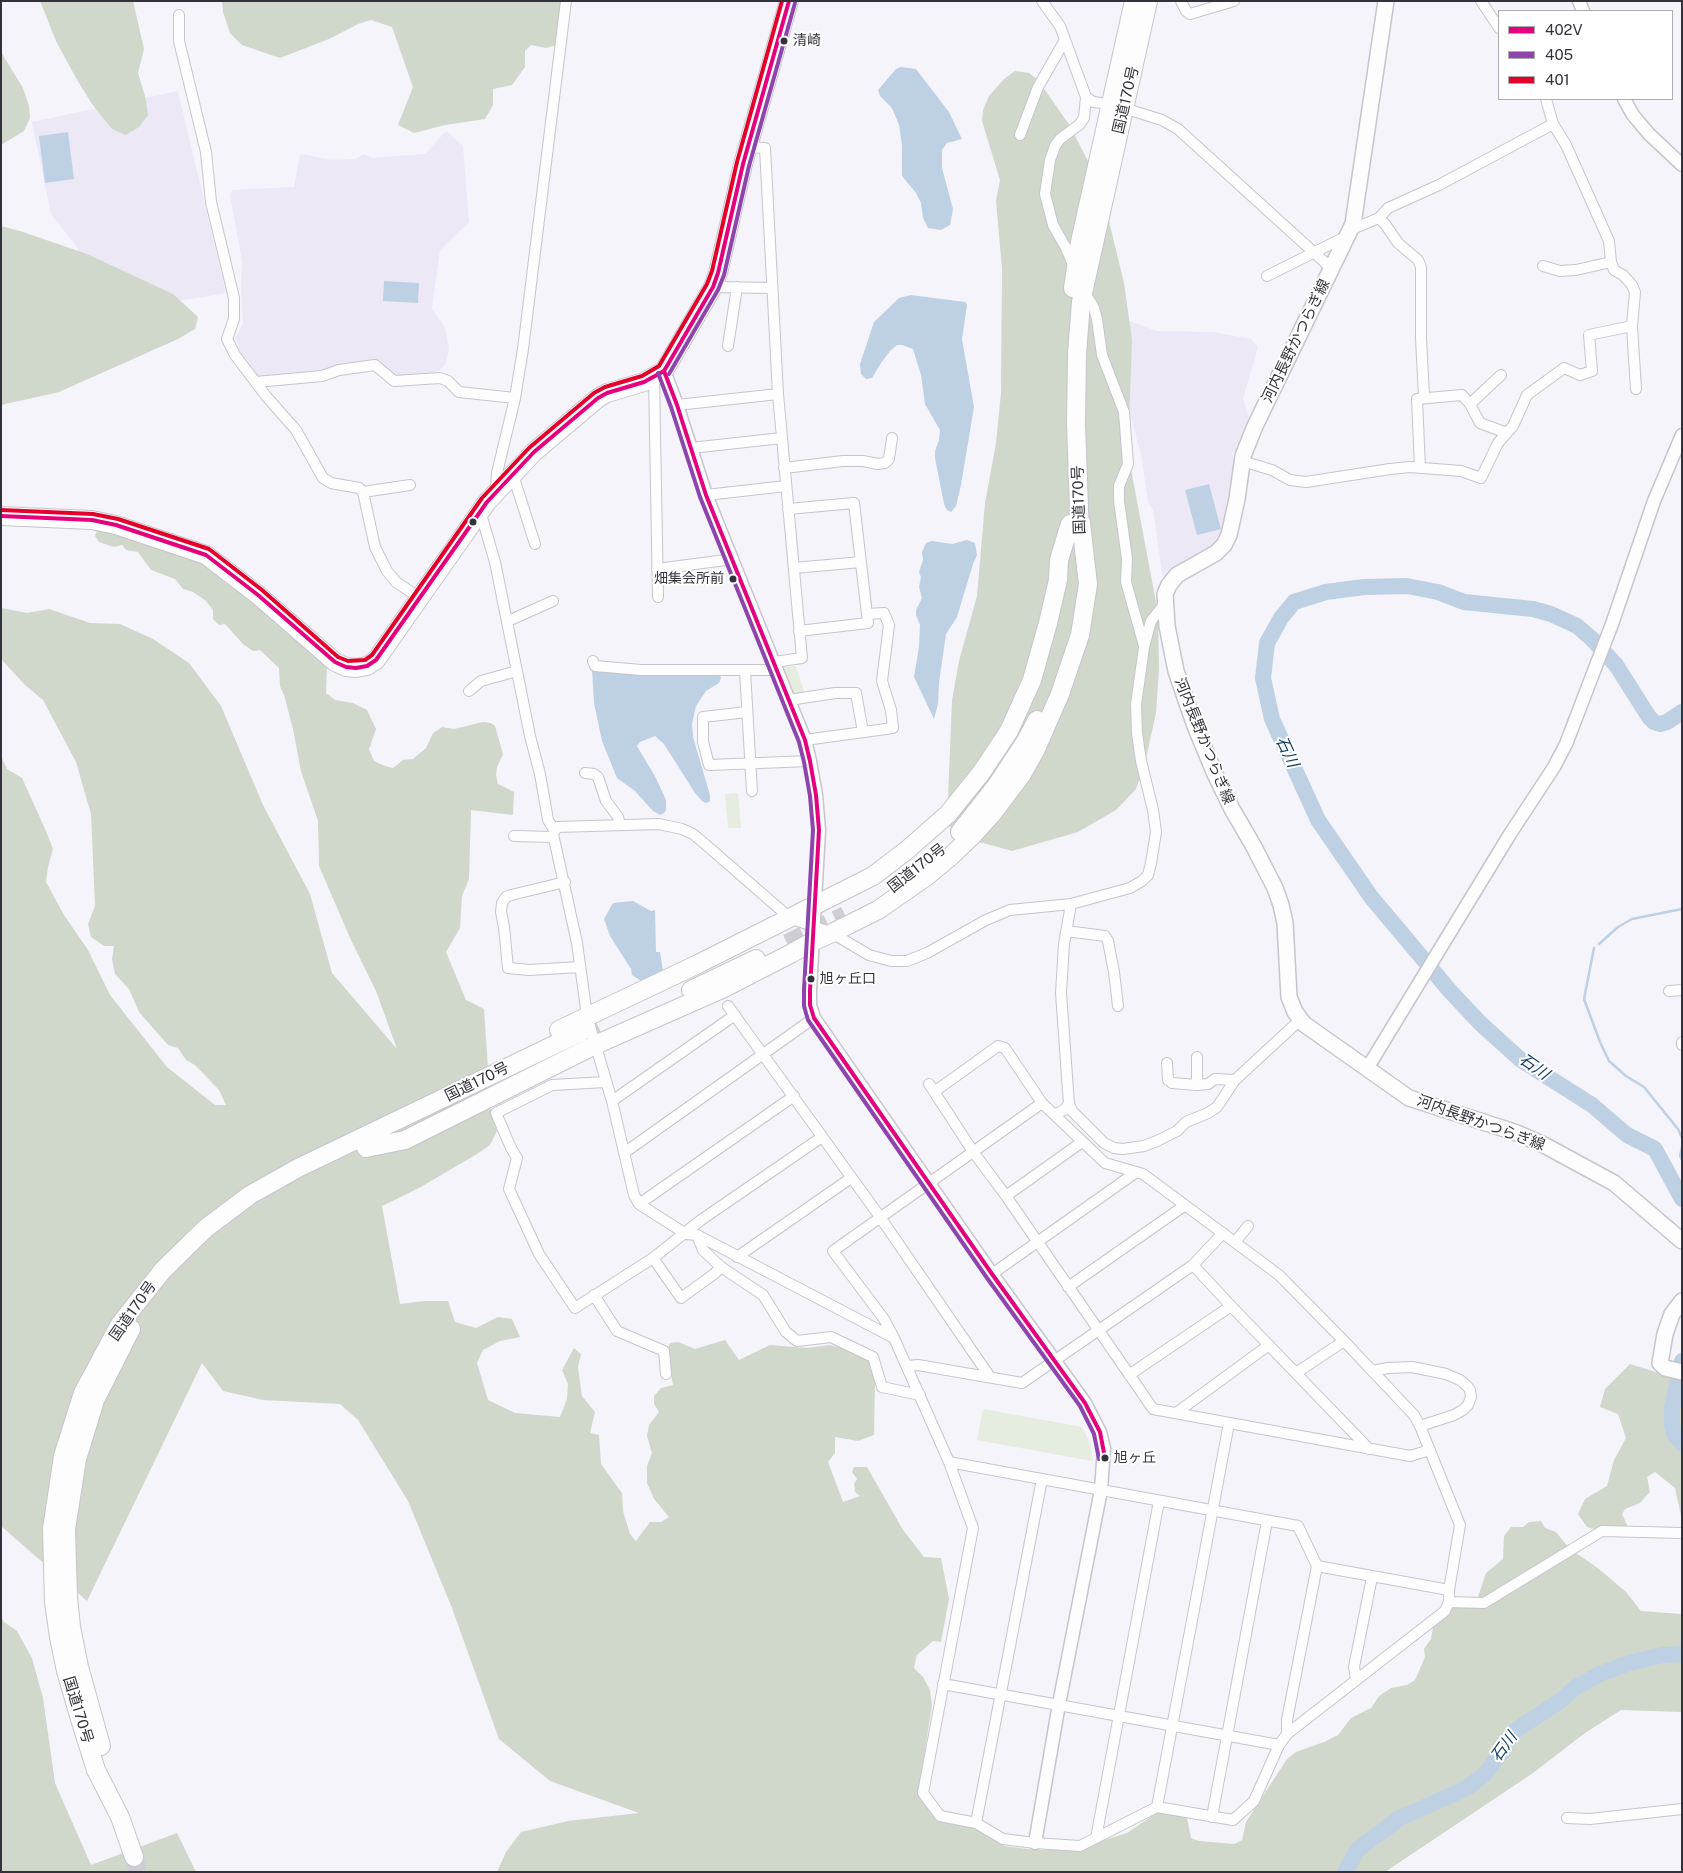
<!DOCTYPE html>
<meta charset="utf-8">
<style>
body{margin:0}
#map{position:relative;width:1683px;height:1873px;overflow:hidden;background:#f5f4fa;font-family:"Public Sans",sans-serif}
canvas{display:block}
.frame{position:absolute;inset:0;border:2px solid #33313b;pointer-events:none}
.legend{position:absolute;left:1498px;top:10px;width:175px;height:90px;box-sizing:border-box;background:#fff;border:1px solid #adadb1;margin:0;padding:6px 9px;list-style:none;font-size:15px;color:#33313b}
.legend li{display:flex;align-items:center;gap:10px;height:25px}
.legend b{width:25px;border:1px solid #adadb1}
</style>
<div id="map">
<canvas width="1683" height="1873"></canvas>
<div class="frame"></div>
<ul class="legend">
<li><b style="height:6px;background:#e5007d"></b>402V</li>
<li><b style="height:6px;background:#8e44ad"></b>405</li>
<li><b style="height:6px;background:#e4002b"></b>401</li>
</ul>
</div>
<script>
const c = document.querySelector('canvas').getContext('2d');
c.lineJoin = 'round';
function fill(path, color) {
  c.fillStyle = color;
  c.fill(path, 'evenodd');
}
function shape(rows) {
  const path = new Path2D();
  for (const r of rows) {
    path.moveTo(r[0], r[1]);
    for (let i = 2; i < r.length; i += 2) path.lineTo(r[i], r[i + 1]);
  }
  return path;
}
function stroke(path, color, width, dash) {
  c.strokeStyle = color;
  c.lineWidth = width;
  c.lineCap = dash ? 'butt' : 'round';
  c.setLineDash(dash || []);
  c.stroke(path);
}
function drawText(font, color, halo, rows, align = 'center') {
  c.font = font + ' "Public Sans","Noto Sans JP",sans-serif';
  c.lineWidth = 4;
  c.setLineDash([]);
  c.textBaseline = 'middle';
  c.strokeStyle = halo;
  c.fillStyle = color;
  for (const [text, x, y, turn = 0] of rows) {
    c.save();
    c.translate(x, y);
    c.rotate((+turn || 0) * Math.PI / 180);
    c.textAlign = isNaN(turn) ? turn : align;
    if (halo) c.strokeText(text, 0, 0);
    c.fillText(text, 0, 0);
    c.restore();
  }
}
fill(shape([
 [178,91,226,293,92,316,77,247,51,214,32,122],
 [446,131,463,146,469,222,440,250,432,309,445,328,449,349,446,363,441,369,429,376,395,377,377,359,317,373,262,379,255,375,240,354,236,336,243,324,241,287,242,261,230,195,232,190,294,187,300,155,302,154,332,160,356,159,363,154,372,158,425,154],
 [1121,318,1157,331,1213,332,1251,339,1258,347,1243,399,1249,418,1247,421,1248,425,1238,448,1232,453,1235,465,1226,523,1218,543,1173,571,1163,580,1153,510,1148,502,1141,454,1123,389]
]), '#ede8f6');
fill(shape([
 [796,666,805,695,794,697,783,667],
 [738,793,741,828,728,828,725,794],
 [983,1409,1082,1427,1091,1445,1092,1461,977,1440]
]), '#e4ede0');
fill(shape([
 [40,1,133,1,144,49,138,73,145,96,148,115,139,127,126,135,112,129,92,104,76,78,56,41],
 [222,1,562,1,556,45,546,48,531,45,525,51,525,67,512,85,493,89,493,105,485,119,445,125,414,133,398,125,413,87,392,27,371,20,358,24,329,39,280,58,242,45,230,33,223,12],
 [1,52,23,88,29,106,30,118,24,131,1,145],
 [1015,71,1029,73,1038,80,1070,126,1094,173,1109,221,1124,283,1132,340,1129,425,1131,469,1158,613,1159,670,1156,713,1145,763,1136,789,1116,810,1078,832,1012,851,962,837,947,824,952,700,959,661,977,596,985,503,996,443,1001,393,1002,269,996,201,1000,180,982,121,983,110,989,96,1004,79],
 [1,226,20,231,87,254,173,294,198,317,195,329,178,339,59,392,1,405],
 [98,528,200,559,245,590,327,664,326,693,335,700,353,703,367,710,376,729,369,749,374,761,385,766,393,768,403,760,413,759,426,748,433,733,442,727,454,729,483,722,491,723,495,726,503,754,497,767,496,775,498,784,514,792,513,815,471,810,469,879,462,896,460,928,446,952,466,1000,484,1009,491,1112,497,1131,490,1145,477,1154,419,1188,382,1206,400,1304,424,1301,448,1301,455,1322,476,1328,498,1317,512,1319,520,1337,500,1341,483,1350,477,1363,488,1400,515,1413,560,1417,567,1399,568,1384,562,1370,574,1348,581,1354,578,1367,582,1396,595,1412,590,1433,599,1435,601,1464,622,1493,623,1511,630,1534,636,1541,650,1522,661,1522,669,1517,654,1499,647,1483,647,1466,652,1453,647,1436,649,1425,659,1412,654,1404,654,1396,661,1388,673,1385,667,1354,670,1343,678,1342,695,1349,725,1340,739,1360,770,1345,807,1348,829,1345,848,1349,869,1359,875,1381,874,1435,858,1441,835,1437,835,1453,828,1462,843,1502,860,1496,855,1492,854,1484,857,1479,852,1472,854,1467,867,1467,903,1530,924,1557,941,1558,949,1599,941,1642,933,1641,917,1655,914,1668,923,1677,930,1690,932,1705,918,1795,939,1820,975,1828,1004,1846,1036,1850,1071,1850,1127,1833,1158,1812,1187,1818,1191,1838,1199,1841,1234,1844,1242,1840,1246,1822,1287,1759,1296,1752,1324,1742,1338,1735,1351,1718,1371,1708,1379,1696,1391,1688,1407,1685,1415,1680,1425,1657,1424,1649,1431,1639,1433,1627,1450,1612,1452,1606,1475,1606,1486,1573,1503,1559,1504,1536,1511,1527,1523,1527,1529,1522,1541,1521,1545,1528,1556,1532,1569,1548,1599,1569,1626,1592,1641,1611,1682,1614,1682,1712,1621,1710,1585,1733,1533,1773,1385,1872,497,1872,506,1852,521,1832,568,1821,639,1813,550,1781,499,1739,452,1608,408,1501,358,1420,340,1404,263,1400,223,1391,202,1363,87,1601,1,1526,1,756,7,769,22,778,46,831,53,849,48,867,46,882,64,915,88,950,110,995,167,1067,215,1105,226,1105,219,1090,195,1065,186,1060,178,1048,168,1045,139,1012,129,989,115,974,112,959,114,946,104,946,91,937,88,924,95,906,91,814,76,762,43,700,25,685,1,659,1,608,27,613,49,609,90,623,120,624,153,639,189,663,221,706,263,805,310,894,332,973,397,1049,376,991,351,940,319,866,318,821,301,771,293,729,284,695,280,686,279,668,260,650,253,651,243,644,225,624,219,625,213,619,213,610,205,600,193,592,183,589,175,579,151,570,138,552,126,550,122,545,114,547,99,542,95,536],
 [1630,1364,1682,1380,1682,1520,1675,1488,1655,1472,1647,1477,1650,1492,1640,1503,1625,1509,1622,1514,1628,1527,1597,1530,1587,1527,1578,1514,1585,1499,1607,1486,1614,1460,1626,1438,1618,1414,1600,1407,1605,1389],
 [1,1617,4,1622,17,1631,32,1658,43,1698,55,1783,91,1865,177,1833,196,1872,1,1872]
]), '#cfd8ca');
fill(shape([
 [901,67,916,69,949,112,962,139,947,143,942,150,942,168,953,209,950,225,941,230,928,228,923,218,921,203,916,193,902,176,902,145,899,125,892,108,880,96,878,90,896,69],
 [68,132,74,179,45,183,39,136],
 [384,281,419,283,418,303,383,301],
 [911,295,965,302,967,305,962,339,974,407,961,485,956,506,951,512,947,510,944,504,935,458,935,451,939,440,940,430,925,404,921,375,913,349,902,345,897,345,890,351,881,363,872,378,866,379,861,374,860,364,874,322,899,298],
 [1209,484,1221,529,1197,535,1185,490],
 [967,540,975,543,977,555,973,564,957,617,946,634,939,683,938,704,934,719,914,677,919,647,920,625,916,615,916,610,922,598,919,587,921,577,919,572,923,560,922,552,926,543,932,541,952,544],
 [592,669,670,675,719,674,721,678,719,683,706,691,696,706,692,724,693,737,710,795,710,801,706,803,702,801,695,793,664,744,655,736,640,742,637,746,656,778,666,800,666,810,664,813,660,815,653,811,635,791,617,778,602,741,594,703],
 [633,901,651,911,655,910,656,952,660,952,663,971,641,981,632,975,631,969,610,936,604,919,613,903]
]), '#bed0e4');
stroke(shape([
 [1599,944,1618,927,1632,919,1682,909],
 [1594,948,1584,999,1600,1042,1609,1061,1626,1076,1644,1087,1678,1129,1682,1138],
 [1682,1147,1680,1156,1682,1160]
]), '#bed0e4', 2.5);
stroke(shape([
 [1682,712,1667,722,1660,724,1654,722,1649,717,1616,665,1592,639,1577,626,1551,614,1533,609,1464,602,1438,592,1407,586,1364,587,1326,592,1294,602,1281,618,1267,643,1263,678,1272,719,1318,820,1371,897,1450,991,1480,1023,1521,1060,1592,1105,1627,1135,1655,1149,1682,1199],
 [1682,1361,1672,1408,1672,1425,1674,1434,1682,1443],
 [1345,1872,1358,1849,1400,1818,1467,1788,1485,1774,1504,1749,1513,1732,1560,1701,1576,1687,1600,1674,1629,1663,1663,1655,1682,1654]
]), '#bed0e4', 16);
stroke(shape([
 [787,943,845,915],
 [581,1032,605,1021],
 [134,1857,138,1872]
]), '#cecdd4', 18, [18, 9]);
const minor = shape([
 [1042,1,1060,26,1086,97,1093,102,1111,104,1162,120,1178,129,1331,268],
 [1181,1,1186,11,1190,14,1234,1],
 [1481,1,1499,28],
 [179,15,179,41,206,152,211,202,234,298,234,319,227,339,235,355,266,396,296,430,323,478,331,483,359,488,363,492,375,547,387,571,396,582,420,598],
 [1546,99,1553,124,1566,145,1609,241,1611,262,1614,270,1623,275,1632,285,1635,292,1632,326,1636,389],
 [1020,135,1038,87,1065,40],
 [749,147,765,148,778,394,802,658,774,662],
 [1379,218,1385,224,1398,243,1418,260,1421,267,1421,338,1424,397],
 [1350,230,1379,218,1388,208,1439,185,1553,124],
 [1543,266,1560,271,1576,270,1611,262],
 [1074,267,1066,248,1053,225,1045,194,1050,160,1055,146,1060,139,1079,125,1084,118,1086,97],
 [1267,276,1347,236],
 [713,287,772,288],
 [1084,291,1094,308,1097,319,1102,355,1124,412,1128,464,1119,486,1119,501,1127,559,1126,582,1144,646],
 [728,346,737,287],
 [654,377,658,597],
 [256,382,322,376,339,370,375,365,394,381,440,378,448,381,459,392,515,398],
 [1470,404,1480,423,1507,433],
 [677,405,778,394],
 [691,448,782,438],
 [1242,461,1272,470,1290,480,1306,482,1390,469,1410,467,1461,471,1481,478,1498,443,1513,426,1527,395,1564,368,1580,375,1592,371,1589,335,1632,326],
 [784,468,843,461,863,461,878,464,885,463,889,459,892,438],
 [1420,468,1417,399,1462,395,1470,404,1501,375],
 [513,475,535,544],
 [496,490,497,473,515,398,523,349,566,1],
 [363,492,410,485],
 [706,495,786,486],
 [788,509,854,503,868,623,799,631],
 [480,511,495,562,530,736,540,774,548,820,554,830],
 [794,568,861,562],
 [657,569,733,559],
 [508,621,553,601],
 [593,661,595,666,641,670,777,670],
 [745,671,752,791],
 [469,691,481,681,517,671],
 [789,700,835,693,856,693,863,732],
 [747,712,703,717,703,742,709,765,810,761],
 [805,740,893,728,891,710,882,681,889,625,884,613,867,614],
 [585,773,594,774,598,777,606,801,618,817,620,825],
 [514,836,553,837],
 [565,882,511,895,506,897,502,903,501,912,504,927,508,968,529,970,580,967],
 [1066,931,1105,936,1108,941,1114,972,1118,1006],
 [1669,991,1682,990],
 [728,1006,880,1217,990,1377],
 [1682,1042,1682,1045],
 [1167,1063,1168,1080,1172,1083,1197,1085,1208,1084,1215,1079,1235,1080],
 [606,1082,552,1085,496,1113,511,1148,517,1158,509,1189,539,1254,575,1308,653,1258,701,1220,822,1137],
 [929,1084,974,1153,1006,1196,1153,1409,1410,1456,1430,1450],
 [1197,1085,1197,1057],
 [934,1092,998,1046,1005,1048,1042,1103,1105,1163,1143,1174,1279,1275,1344,1341,1414,1415,1420,1426,1460,1525,1449,1590,1449,1602,1445,1611,1287,1734,1279,1745,1254,1801,1233,1820,1157,1807,1080,1846,1035,1843,1003,1839,976,1823,940,1816,923,1793,973,1528,949,1462,894,1338,697,1235,686,1234,639,1204,634,1195,612,1101,587,1016,577,943,553,834,557,827,659,824,682,829,693,834,705,844,790,918,832,933,869,955,891,961,907,961,927,953,986,920,1010,910,1071,904,1130,888,1142,881,1148,875,1151,863,1156,832,1153,810,1141,761,1137,733,1136,705,1144,647,1151,621,1166,602],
 [612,1101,735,1015],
 [1069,1104,1072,1111,1104,1143,1114,1148,1123,1149,1144,1146,1157,1141,1177,1131,1186,1122,1208,1113,1217,1107,1235,1080,1300,1020],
 [1056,1114,1064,1110,1069,1104,1061,993,1064,944,1071,904],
 [624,1153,814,1018],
 [1006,1196,1082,1142],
 [639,1204,794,1096],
 [1235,1242,1248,1226],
 [737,1257,851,1178],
 [653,1258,681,1298,714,1274,721,1267,703,1250,697,1235],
 [1193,1265,1231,1306,1369,1449],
 [721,1267,763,1295,786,1332,797,1341,831,1337,873,1357,882,1387,920,1395],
 [992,1274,1135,1173],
 [1068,1287,1184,1206],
 [594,1295,617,1331,664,1351,666,1374],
 [894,1338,884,1319,833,1251,1042,1103],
 [908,1366,918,1365,1022,1383,1193,1265,1223,1233],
 [1373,1371,1388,1368,1412,1367,1446,1374,1460,1380,1467,1386,1470,1390,1471,1397,1468,1405,1463,1410,1454,1415,1420,1426],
 [1296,1373,1344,1341],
 [1129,1375,1231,1306],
 [1176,1413,1269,1345],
 [949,1462,1298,1526,1317,1566,1449,1590],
 [1449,1602,1484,1603,1602,1531,1682,1533],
 [1356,1680,1354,1667,1372,1577],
 [943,1684,1279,1745],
 [1287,1734,1287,1720,1317,1566],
 [1157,1807,1229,1423],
 [1212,1817,1267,1521],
 [1567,1818,1590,1819,1682,1809],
 [976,1823,1042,1479],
 [1096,1838,1159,1501]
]);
const tertiary = shape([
 [1579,1,1583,11],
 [1624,99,1633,115,1649,134,1682,165],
 [664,371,677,405,706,495,805,740,810,761,816,795,819,830,810,990,810,1005,814,1018,992,1274,1085,1403,1100,1432,1104,1448,1101,1490,1059,1704,1035,1843],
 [1368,1067,1510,834,1554,767,1566,744,1612,624,1654,501,1682,435]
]);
const secondary = shape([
 [1386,1,1353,224,1255,426,1243,456,1237,499,1229,535,1224,545,1216,553,1177,575,1169,585,1165,594,1167,626,1176,671,1195,726,1215,774,1232,809,1254,847,1275,888,1281,905,1285,923,1289,997,1295,1012,1304,1024,1409,1098,1517,1133,1544,1145,1614,1183,1682,1241],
 [1682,1301,1672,1314,1665,1334,1660,1363,1665,1368,1682,1372]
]);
const trunk = shape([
 [1073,288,1080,242,1134,1],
 [1,516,92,520,116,525,206,555,258,595,335,662,346,667,356,668,367,666,376,660,487,502,534,452,598,398,607,393,644,382,664,371,713,287,718,273,743,164,789,1],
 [1080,536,1076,424,1077,354,1081,302,1148,1],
 [960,832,997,785,1026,741,1037,720],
 [691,990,756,959],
 [559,1030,698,964,873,876,907,850,948,814,981,773,1009,731,1032,680,1048,623,1058,580,1059,560,1070,524],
 [366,1148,405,1140,595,1045,724,988,792,953,812,942,832,933,878,910,927,876,951,856,972,836,992,814,1022,774,1036,749,1060,694,1080,635,1088,584,1081,523],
 [101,1746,79,1667,71,1627,68,1597,66,1529,77,1459,95,1400,131,1329],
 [134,1857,120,1817,96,1770,80,1719,66,1671,59,1637,54,1602,52,1529,63,1456,83,1393,120,1324,163,1270,206,1228,250,1195,298,1168,581,1032]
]);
stroke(minor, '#c6c4cc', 12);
stroke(tertiary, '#c6c4cc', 15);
stroke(secondary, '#c6c4cc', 18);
stroke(trunk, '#c6c4cc', 20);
stroke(minor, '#fefdfe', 10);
stroke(tertiary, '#fefdfe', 12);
stroke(secondary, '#fefdfe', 15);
stroke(trunk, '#fefdfe', 18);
stroke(shape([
 [664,371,677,405,706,495,805,740,810,761,816,795,819,830,810,990,810,1005,814,1018,992,1274,1085,1403,1100,1432,1105,1458],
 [1,516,92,520,116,525,206,555,258,595,335,662,346,667,356,668,367,666,376,660,487,502,534,452,598,398,607,393,644,382,664,371,713,287,718,273,743,164,789,1]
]), '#e5007d', 4);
stroke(shape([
 [658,373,671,407,700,497,799,742,804,762,810,796,813,830,804,990,804,1006,808,1020,987,1278,1080,1406,1094,1434,1099,1459],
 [669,374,718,290,724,275,749,166,795,3]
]), '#8e44ad', 4);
stroke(shape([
 [1,510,93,514,118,519,209,549,262,590,338,657,348,661,365,660,372,655,482,498,529,448,594,393,605,387,642,376,659,366,707,284,712,271,737,162,782,1]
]), '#e4002b', 4);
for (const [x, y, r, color] of [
 [784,41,4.5,"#33313b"],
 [473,522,4.5,"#33313b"],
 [733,579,4.5,"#33313b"],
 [811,979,4.5,"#33313b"],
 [1105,1458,4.5,"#33313b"]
]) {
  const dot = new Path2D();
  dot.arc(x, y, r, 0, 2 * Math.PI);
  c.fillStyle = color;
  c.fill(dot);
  stroke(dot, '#fff', 2);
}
drawText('14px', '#33313b', '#fff', [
 ["清崎",793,41],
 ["畑集会所前",724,579,"right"],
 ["旭ヶ丘口",820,979],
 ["旭ヶ丘",1114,1458]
], 'left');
drawText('15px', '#33313b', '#fff', [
 ["国道170号",1126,100,-77],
 ["河内長野かつらぎ線",1296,341,-64],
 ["国道170号",1079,500,-92],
 ["河内長野かつらぎ線",1204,741,68],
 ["国道170号",917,868,-38],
 ["国道170号",477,1082,-26],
 ["河内長野かつらぎ線",1481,1123,20],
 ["国道170号",133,1311,-55],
 ["国道170号",78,1710,73]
]);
drawText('italic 16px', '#0e3b5d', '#fff', [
 ["石川",1287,752,65],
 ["石川",1534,1067,35],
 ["石川",1504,1747,-54]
]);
</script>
